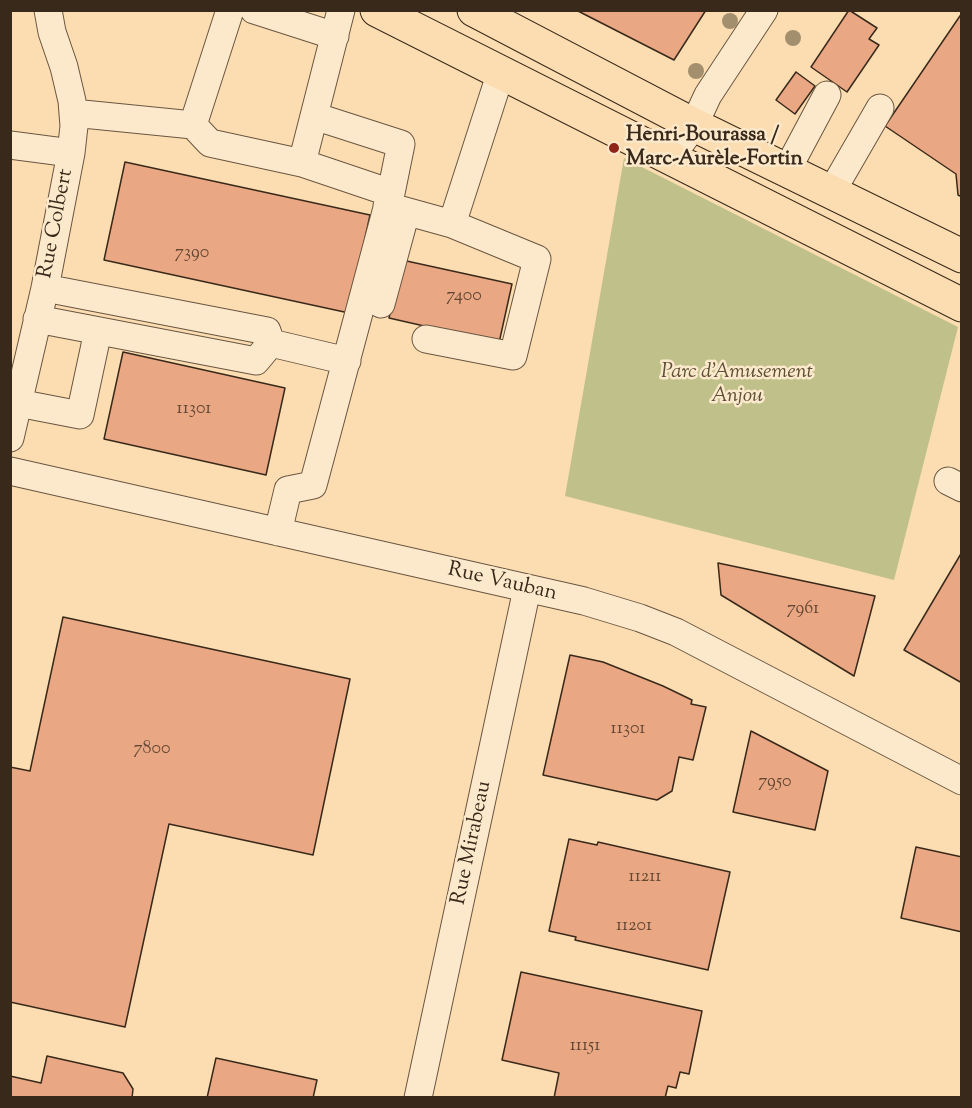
<!DOCTYPE html>
<meta charset="utf-8">
<style>
body{margin:0}
#map{position:relative;width:972px;height:1108px;overflow:hidden;background:#fbddb1;font-family:"Sorts Mill Goudy",serif}
canvas{display:block}
.frame{position:absolute;inset:0;border:12px solid #39291a;pointer-events:none}
</style>
<div id="map">
<canvas width="972" height="1108"></canvas>
<div class="frame"></div>
</div>
<script>
const c = document.querySelector('canvas').getContext('2d');
c.lineJoin = 'round';
function fill(path, color) {
  c.fillStyle = color;
  c.fill(path, 'evenodd');
}
function shape(rows) {
  const path = new Path2D();
  for (const r of rows) {
    path.moveTo(r[0], r[1]);
    for (let i = 2; i < r.length; i += 2) path.lineTo(r[i], r[i + 1]);
  }
  return path;
}
function stroke(path, color, width, dash) {
  c.strokeStyle = color;
  c.lineWidth = width;
  c.lineCap = dash ? 'butt' : 'round';
  c.setLineDash(dash || []);
  c.stroke(path);
}
function drawText(font, color, halo, rows, align = 'center') {
  c.font = font + ' "Sorts Mill Goudy",serif';
  c.lineWidth = 5;
  c.setLineDash([]);
  c.textBaseline = 'middle';
  c.strokeStyle = halo;
  c.fillStyle = color;
  for (const [text, x, y, turn = 0] of rows) {
    c.save();
    c.translate(x, y);
    c.rotate((+turn || 0) * Math.PI / 180);
    c.textAlign = isNaN(turn) ? turn : align;
    if (halo) c.strokeText(text, 0, 0);
    c.fillText(text, 0, 0);
    c.restore();
  }
}
fill(shape([
 [624,158,958,327,894,580,565,496]
]), '#c0c08a');
const building = shape([
 [576,10,706,10,674,60,576,10],
 [849,10,877,28,869,39,879,45,847,92,811,67,849,10],
 [962,13,962,197,958,195,956,174,885,126,962,13],
 [796,72,815,86,795,114,776,100,796,72],
 [125,162,370,215,349,313,104,260,125,162],
 [402,260,512,284,499,343,389,318,402,260],
 [123,352,285,388,266,475,104,439,123,352],
 [962,552,962,683,904,650,962,552],
 [718,563,875,596,854,676,721,595,718,563],
 [63,617,350,679,313,855,169,824,125,1027,10,1002,10,767,30,771,63,617],
 [570,655,603,662,663,686,692,700,691,704,706,707,693,760,679,757,672,791,657,800,543,775,570,655],
 [751,731,828,771,815,830,733,812,751,731],
 [569,839,597,845,598,842,730,872,708,970,575,940,576,937,549,931,569,839],
 [916,847,962,857,962,932,901,918,916,847],
 [521,972,702,1011,689,1074,680,1072,676,1088,668,1086,665,1098,554,1098,559,1073,502,1060,521,972],
 [47,1056,123,1073,133,1089,132,1098,10,1098,10,1076,41,1083,47,1056],
 [216,1058,317,1080,313,1098,207,1098,216,1058]
]);
fill(building, '#e9a783');
stroke(building, '#39291a', 1.5);
const minor = shape([
 [254,10,335,36],
 [73,113,193,125,210,143,302,163,341,10],
 [193,125,230,10],
 [10,145,71,153],
 [670,158,694,125,708,95,764,10],
 [302,163,391,193,401,144,314,116],
 [787,170,827,95],
 [832,191,880,108],
 [387,206,452,224,501,72],
 [45,288,267,331,271,343],
 [381,304,406,212],
 [37,319,256,361,271,343,347,361],
 [426,339,513,356,537,259,452,224],
 [18,403,80,415,98,331],
 [10,438,45,288,71,153,74,126,72,101,64,67,52,32,48,10],
 [10,471,584,601,640,618,676,632,962,781],
 [948,481,962,488],
 [278,532,288,490,313,485,391,193],
 [418,1098,527,589]
]);
const major = shape([
 [377,10,962,305],
 [474,10,694,125,962,256]
]);
stroke(minor, '#6a5640', 29);
stroke(major, '#39291a', 35);
stroke(minor, '#fce9cc', 27);
stroke(major, '#fbddb1', 33);
c.fillStyle = '#a38f6d';
for (const [x, y] of [
 [730,21],
 [793,38],
 [696,71]
]) {
  c.beginPath();
  c.arc(x, y, 8, 0, 2 * Math.PI);
  c.fill();
}
for (const [x, y, r, color] of [
 [614,148,6,"#8f2418"]
]) {
  const dot = new Path2D();
  dot.arc(x, y, r, 0, 2 * Math.PI);
  c.fillStyle = color;
  c.fill(dot);
  stroke(dot, '#fce9cc', 2);
}
drawText('18px', '#654834', null, [
 ["7390",192,254],
 ["7400",464,297],
 ["11301",194,410],
 ["7961",803,610],
 ["11301",628,730],
 ["7800",152,750],
 ["7950",775,783],
 ["11211",645,878],
 ["11201",634,927],
 ["11151",585,1047]
]);
drawText('bold 21px', '#39291a', '#fce9cc', [
 ["Henri-Bourassa /",626,136],
 ["Marc-Aurèle-Fortin",626,160]
], 'left');
drawText('21px', '#39291a', '#fce9cc', [
 ["Rue Colbert",57,224,-79],
 ["Rue Vauban",502,583,13],
 ["Rue Mirabeau",473,843,-78]
]);
drawText('italic 21px', '#5b4f36', '#fce9cc', [
 ["Parc d'Amusement",737,373],
 ["Anjou",737,397]
]);
</script>
